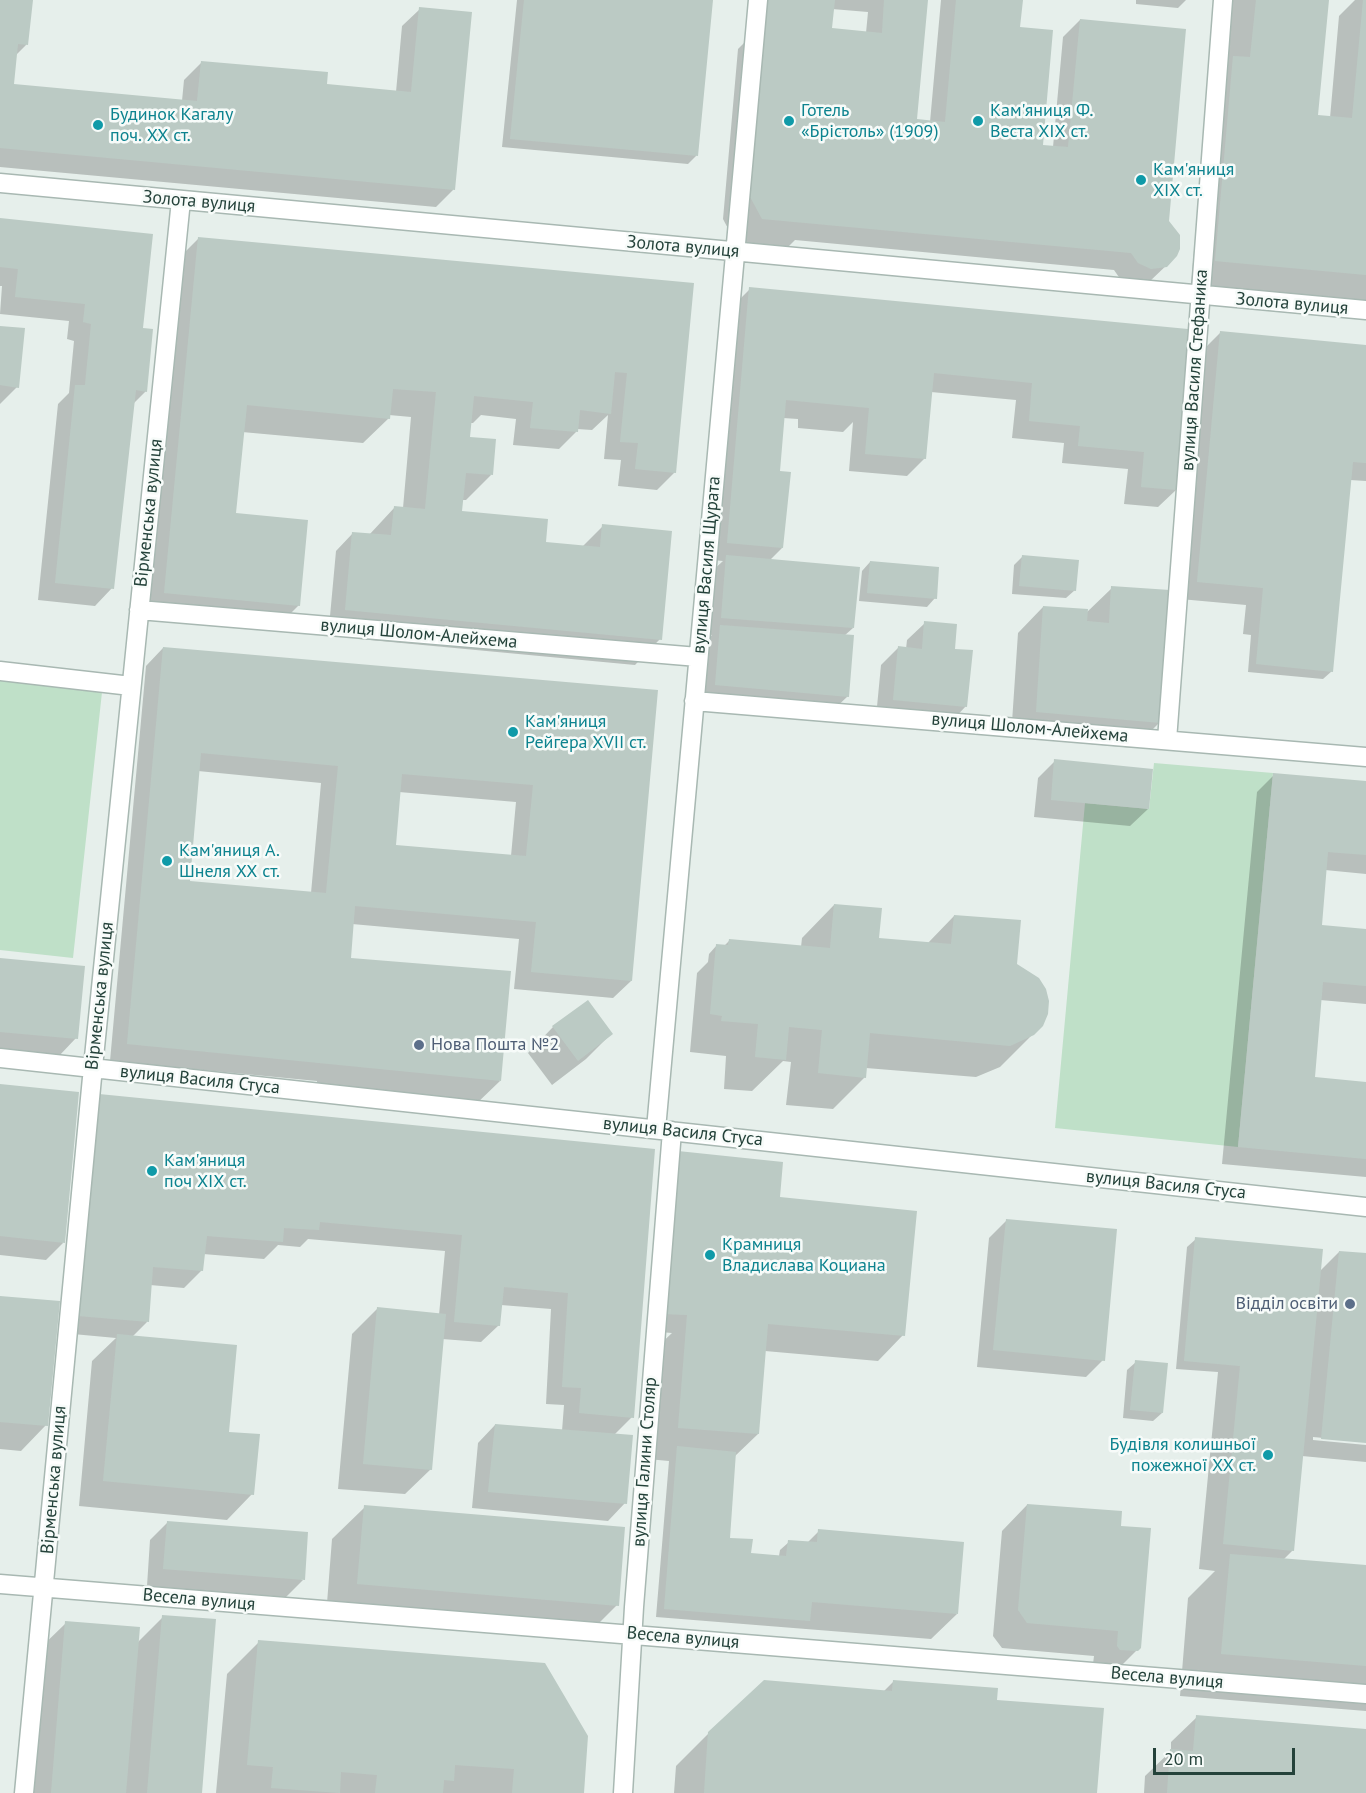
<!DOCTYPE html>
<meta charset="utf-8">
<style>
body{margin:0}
#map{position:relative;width:1366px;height:1793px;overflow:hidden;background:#e6efeb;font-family:"PT Sans",sans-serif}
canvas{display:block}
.scale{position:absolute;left:1153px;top:1748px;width:142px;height:27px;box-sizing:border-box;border:3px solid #24423a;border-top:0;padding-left:8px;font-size:18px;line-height:21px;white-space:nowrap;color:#24423a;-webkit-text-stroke:4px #f7fbf9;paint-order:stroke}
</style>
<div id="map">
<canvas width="1366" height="1793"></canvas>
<div class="scale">20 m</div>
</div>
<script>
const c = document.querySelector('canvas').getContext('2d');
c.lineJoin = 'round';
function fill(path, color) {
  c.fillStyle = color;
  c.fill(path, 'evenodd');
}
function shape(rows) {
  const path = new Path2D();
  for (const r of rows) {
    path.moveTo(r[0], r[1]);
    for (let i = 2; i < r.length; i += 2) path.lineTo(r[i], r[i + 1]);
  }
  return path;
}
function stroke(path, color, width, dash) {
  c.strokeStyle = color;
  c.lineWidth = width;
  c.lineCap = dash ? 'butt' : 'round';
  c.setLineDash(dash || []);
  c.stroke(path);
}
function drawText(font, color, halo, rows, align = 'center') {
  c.font = font + ' "PT Sans",sans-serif';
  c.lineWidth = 5;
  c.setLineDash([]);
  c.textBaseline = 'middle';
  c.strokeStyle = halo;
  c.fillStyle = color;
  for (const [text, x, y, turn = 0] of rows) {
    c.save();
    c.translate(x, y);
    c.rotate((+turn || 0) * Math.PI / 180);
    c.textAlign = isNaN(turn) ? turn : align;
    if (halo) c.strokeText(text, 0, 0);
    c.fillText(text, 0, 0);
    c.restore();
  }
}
fill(shape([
 [0,671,103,683,73,958,0,950],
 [1154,763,1273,773,1238,1147,1055,1128,1085,803,1149,809]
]), '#bfe0c8');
fill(shape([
 [0,0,31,0,26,45,16,55,13,85,182,101,184,80,202,62,325,85,396,92,402,26,420,9,453,190,436,207,0,167],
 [517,0,712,0,696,156,688,164,502,147],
 [754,0,926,0,915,120,930,122,941,0,1021,0,1018,28,1041,147,1053,147,1063,37,1080,20,1168,221,1171,261,1148,283,1121,280,1114,270,795,240,787,248,736,244,723,219,738,49,746,41],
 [832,9,868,12,866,33,831,30],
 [1136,0,1186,0,1178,8,1136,4],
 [1227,0,1327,0,1316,117,1330,118,1339,16,1355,0,1366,0,1366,302,1191,286,1208,82],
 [0,219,141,330,146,391,133,404,112,588,95,606,38,600,58,404,69,393,74,341,67,339,69,321,0,314,2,286,0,286],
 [198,239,693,284,675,472,657,490,618,486,621,460,604,459,608,415,592,430,577,429,576,432,559,449,513,445,516,419,481,415,473,423,470,423,468,438,491,475,466,500,462,500,461,512,544,543,582,547,603,526,660,639,635,665,359,639,360,630,329,627,336,551,353,533,369,535,395,507,403,508,411,417,389,415,389,418,363,443,242,432,235,512,299,605,273,631,139,618,181,256],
 [750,289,1186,330,1176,490,1158,507,1124,504,1128,469,1062,463,1064,443,1012,438,1016,400,931,392,925,458,907,476,849,471,853,422,843,432,798,428,798,419,783,418,778,472,782,548,769,561,853,628,844,636,848,696,830,713,698,702,703,644,712,635,704,634,709,574,723,561,711,560,733,306],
 [0,328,17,387,0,404],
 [1220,333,1366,346,1366,481,1350,480,1332,671,1323,679,1248,672,1251,635,1243,634,1246,605,1180,599,1203,350],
 [1023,556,1075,590,1066,598,1012,594,1014,565],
 [870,562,935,598,927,607,859,601,862,571],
 [1112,588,1160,722,1134,748,1011,737,1018,633,1043,607,1086,613],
 [925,623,953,650,966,706,949,724,876,717,881,665,898,648,906,649,907,640],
 [163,648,656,691,631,981,613,998,514,989,519,939,352,924,349,962,500,1081,474,1106,316,1090,317,1081,110,1061,146,666],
 [198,771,321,783,311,893,188,882],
 [399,792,516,802,511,856,394,846],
 [1055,761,1148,809,1130,826,1034,817,1038,778],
 [1274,775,1366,782,1366,874,1325,870,1320,927,1366,931,1366,1004,1320,1000,1313,1078,1366,1084,1366,1177,1222,1164,1257,792],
 [834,905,877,940,927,944,954,916,1015,964,1042,1025,1000,1067,976,1077,866,1068,865,1077,833,1109,786,1105,791,1062,783,1061,752,1091,724,1089,726,1056,690,1052,697,973,708,962,709,954,717,945,724,946,729,941,801,947,802,938],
 [0,960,76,1038,59,1056,0,1050],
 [587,1002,611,1034,586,1059,552,1085,528,1053,553,1027],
 [0,1086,63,1243,46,1260,0,1255],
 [82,1113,653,1151,632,1417,614,1435,625,1503,608,1521,472,1508,478,1443,495,1425,562,1431,564,1405,546,1404,551,1309,501,1305,499,1325,481,1342,442,1339,431,1469,405,1494,338,1489,352,1334,377,1309,439,1315,445,1251,308,1239,300,1247,278,1245,264,1259,203,1254,202,1270,184,1288,150,1285,147,1322,132,1337,227,1433,252,1494,227,1520,79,1506,92,1361,116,1338,62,1333],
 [661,1170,778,1196,903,1335,878,1361,765,1351,758,1434,734,1457,729,1539,750,1554,779,1556,780,1550,789,1542,807,1543,819,1531,957,1614,931,1639,656,1617,669,1461,647,1459,655,1349,672,1333,647,1331],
 [1007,1220,1103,1360,1086,1377,977,1367,989,1238],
 [1196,1239,1319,1272,1339,1252,1366,1255,1366,1442,1313,1437,1313,1440,1366,1445,1366,1462,1302,1456,1293,1550,1283,1560,1366,1566,1366,1711,1180,1696,1188,1598,1215,1571,1199,1569,1218,1372,1176,1369,1187,1247],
 [0,1298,46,1425,21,1451,0,1449],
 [1136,1362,1162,1413,1153,1421,1123,1418,1127,1370],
 [1027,1505,1119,1527,1140,1647,1111,1676,1092,1672,1094,1656,1002,1648,993,1636,1002,1531],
 [365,1507,617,1605,585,1637,326,1616,332,1539],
 [168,1522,303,1580,286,1597,147,1586,150,1540],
 [163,1617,200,1793,22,1793,33,1655,66,1623,137,1643],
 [259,1642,582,1793,216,1793,227,1674],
 [894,1681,996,1701,1096,1793,674,1793,676,1766,709,1733,883,1692],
 [1197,1717,1366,1731,1366,1793,1144,1793,1145,1776,1171,1751,1171,1742]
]), '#0003');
fill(shape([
 [0,0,33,0,28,45,18,44,14,84,197,101,201,61,328,72,327,84,411,92,419,7,472,12,455,190,0,148],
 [524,0,713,0,698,156,510,139],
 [765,0,835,0,832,28,882,33,884,0,928,0,917,119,945,122,956,0,1023,0,1020,27,1053,30,1043,145,1068,147,1080,19,1186,29,1169,221,1180,235,1180,249,1177,256,1167,267,1151,269,1138,263,1131,253,762,219,748,193],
 [1256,0,1329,0,1318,115,1352,118,1363,0,1366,0,1366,275,1215,261,1233,56,1250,57],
 [0,218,153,234,143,328,153,329,147,392,136,390,114,589,55,583,75,385,85,385,91,324,83,322,85,304,15,297,18,269,0,267],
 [198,237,694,283,676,473,635,469,638,443,620,442,627,373,615,372,611,414,580,410,578,432,530,428,533,402,474,396,470,437,496,439,493,475,466,473,462,511,548,519,546,542,600,547,602,524,672,531,662,640,345,610,352,532,391,535,394,506,425,509,436,392,393,389,390,419,247,405,236,513,308,520,300,606,164,593],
 [749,287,1188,329,1177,490,1141,487,1144,452,1078,446,1080,426,1029,421,1032,383,934,373,926,459,865,454,869,408,786,400,780,471,791,472,783,548,727,543],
 [0,326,25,328,19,388,0,385],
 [1220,331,1366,345,1366,463,1353,462,1333,672,1256,664,1263,588,1197,582],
 [726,555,860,567,854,628,721,618],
 [1022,555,1079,560,1076,591,1019,586],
 [870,561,939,567,937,599,867,593],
 [1111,586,1170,590,1161,723,1036,712,1043,606,1088,609,1087,621,1109,623],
 [924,621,957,624,955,649,973,650,967,707,893,700,898,646,922,649],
 [720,625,854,635,849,697,715,685],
 [163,647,658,690,632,981,531,972,536,922,355,906,351,958,511,971,501,1081,127,1044],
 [201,753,338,766,326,893,190,881],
 [402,774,533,785,526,856,396,845],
 [1054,759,1153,769,1149,809,1051,800],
 [1273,773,1366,781,1366,855,1328,852,1322,925,1366,929,1366,986,1323,982,1315,1077,1366,1082,1366,1159,1238,1147],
 [834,904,882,908,879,938,951,944,954,915,1021,920,1017,964,1039,978,1046,989,1049,1001,1048,1014,1043,1026,1034,1035,1010,1046,870,1033,866,1078,818,1073,822,1030,789,1027,786,1060,755,1057,758,1024,721,1021,722,1016,710,1014,716,944,728,945,729,939,830,948],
 [0,958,85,966,78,1039,0,1032],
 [588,1000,613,1034,578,1061,552,1026],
 [0,1084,79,1092,65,1243,0,1236],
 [99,1094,655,1149,634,1418,579,1413,581,1388,562,1387,568,1293,504,1287,500,1326,454,1322,462,1235,320,1222,319,1230,284,1228,283,1242,207,1236,203,1271,153,1267,149,1322,78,1316],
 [678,1151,783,1162,780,1197,917,1211,905,1336,768,1324,759,1434,678,1428,687,1315,663,1314],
 [1006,1219,1117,1229,1105,1361,993,1350],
 [1195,1237,1323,1249,1294,1551,1223,1544,1240,1366,1184,1361],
 [1339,1251,1366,1253,1366,1443,1321,1439],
 [0,1296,60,1301,48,1426,0,1422],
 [377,1307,446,1314,432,1470,363,1464],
 [117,1334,237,1345,229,1432,260,1434,254,1495,103,1481],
 [1135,1360,1168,1363,1163,1413,1130,1410],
 [495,1424,633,1435,627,1504,488,1492],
 [677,1446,736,1452,730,1538,753,1539,751,1553,786,1556,788,1540,817,1542,818,1529,964,1542,958,1614,812,1602,810,1621,664,1609],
 [1027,1504,1122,1511,1121,1526,1151,1528,1141,1648,1138,1651,1120,1650,1117,1646,1118,1631,1027,1623,1018,1610],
 [364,1505,625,1527,619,1606,357,1584],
 [167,1521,308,1532,305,1580,163,1569],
 [1230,1554,1366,1565,1366,1666,1221,1654],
 [162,1615,216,1619,202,1793,147,1793],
 [65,1621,140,1627,126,1793,51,1793],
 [258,1640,545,1663,588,1736,584,1793,512,1793,514,1769,455,1765,454,1781,444,1780,443,1793,375,1793,377,1775,341,1772,340,1793,271,1788,273,1767,247,1765],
 [764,1680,892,1691,893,1680,998,1688,997,1700,1104,1708,1097,1793,704,1793,708,1732],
 [1196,1715,1366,1729,1366,1793,1167,1793,1170,1749,1193,1751]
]), '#bbcac4');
const street = shape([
 [0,183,1366,310],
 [139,610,698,657],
 [0,671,131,686],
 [694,701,1366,757],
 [1167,740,1223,0],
 [0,1058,1366,1207],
 [656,1129,758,0],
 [0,1584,1366,1694],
 [24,1793,93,1067,181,200],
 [623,1793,634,1607,672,1131]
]);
stroke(street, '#a8b8b2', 21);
stroke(street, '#fff', 18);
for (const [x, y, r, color] of [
 [789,121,6,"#0f9aa8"],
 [978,121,6,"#0f9aa8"],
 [98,125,6,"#0f9aa8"],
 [1141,180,6,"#0f9aa8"],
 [513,732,6,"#0f9aa8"],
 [167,861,6,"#0f9aa8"],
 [419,1045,6,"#5c6f8a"],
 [152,1171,6,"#0f9aa8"],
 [710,1255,6,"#0f9aa8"],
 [1350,1304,6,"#5c6f8a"],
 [1268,1455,6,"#0f9aa8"]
]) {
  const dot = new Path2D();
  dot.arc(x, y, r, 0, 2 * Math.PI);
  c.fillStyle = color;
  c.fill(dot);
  stroke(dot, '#f7fbf9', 2);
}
drawText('18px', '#0d838f', '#f7fbf9', [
 ["Готель",801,111],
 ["«Брістоль» (1909)",801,132],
 ["Кам'яниця Ф.",990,111],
 ["Веста XIX ст.",990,132],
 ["Будинок Кагалу",110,115],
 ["поч. XX ст.",110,136],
 ["Кам'яниця",1153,170],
 ["XIX ст.",1153,191],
 ["Кам'яниця",525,722],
 ["Рейгера XVII ст.",525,743],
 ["Кам'яниця А.",179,851],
 ["Шнеля XX cт.",179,872],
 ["Кам'яниця",164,1161],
 ["поч XIX ст.",164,1182],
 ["Крамниця",722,1245],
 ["Владислава Коциана",722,1266],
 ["Будівля колишньої",1256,1445,"right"],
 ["пожежної XX ст.",1256,1466,"right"]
], 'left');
drawText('18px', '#24423a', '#f7fbf9', [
 ["Золота вулиця",199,202,5],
 ["Золота вулиця",683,247,5],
 ["Золота вулиця",1292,304,5],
 ["вулиця Василя Стефаника",1195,370,-86],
 ["Вірменська вулиця",149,513,-84],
 ["вулиця Василя Щурата",707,565,-85],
 ["вулиця Шолом-Алейхема",419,634,5],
 ["вулиця Шолом-Алейхема",1030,728,5],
 ["Вірменська вулиця",100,996,-84],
 ["вулиця Василя Стуса",200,1080,6],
 ["вулиця Василя Стуса",683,1132,6],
 ["вулиця Василя Стуса",1166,1185,6],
 ["вулиця Галини Столяр",645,1462,-86],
 ["Вірменська вулиця",54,1480,-85],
 ["Весела вулиця",199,1600,5],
 ["Весела вулиця",683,1638,5],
 ["Весела вулиця",1167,1678,5]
]);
drawText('18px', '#4e5e75', '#f7fbf9', [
 ["Нова Пошта №2",431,1045],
 ["Відділ освіти",1338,1304,"right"]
], 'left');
</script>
